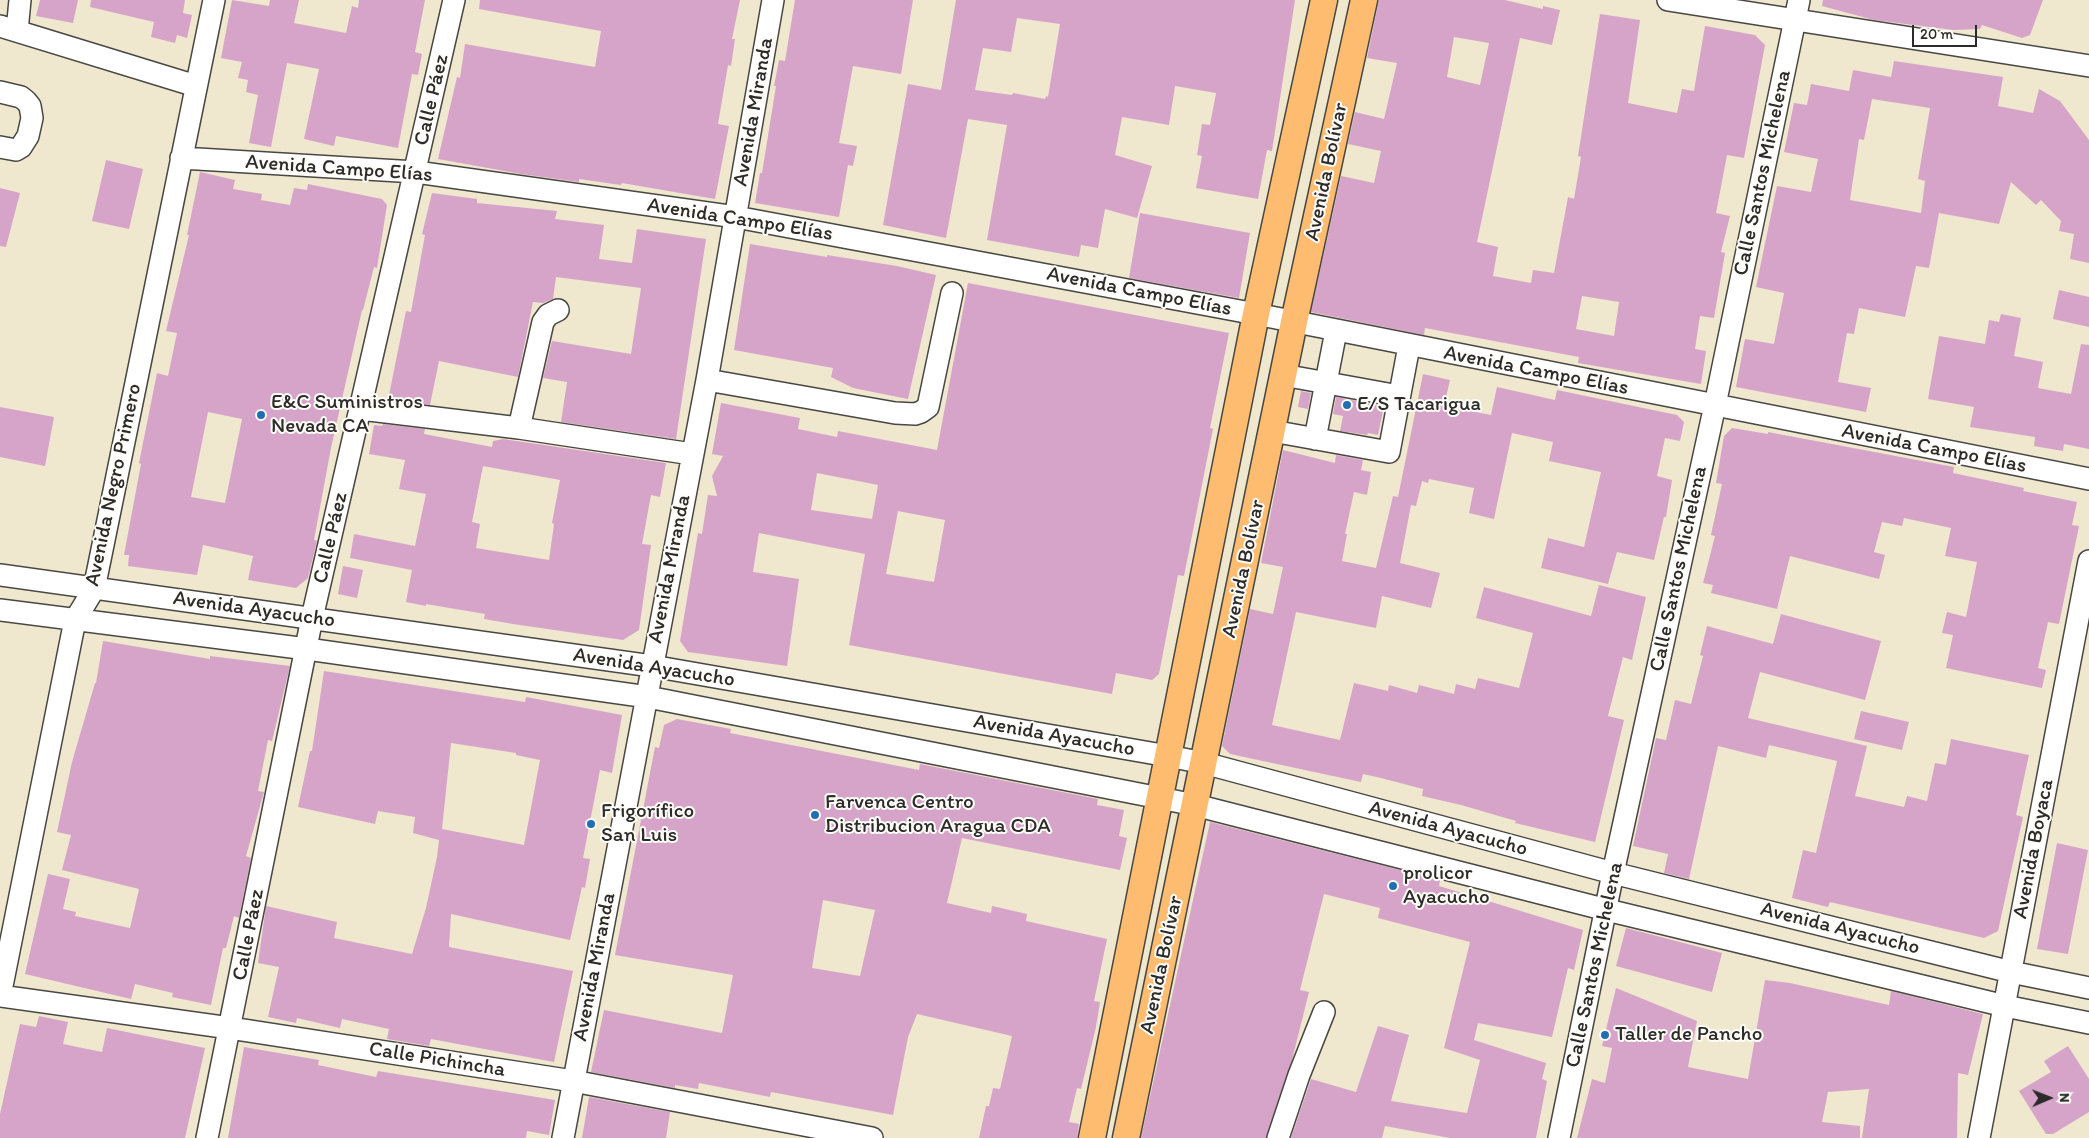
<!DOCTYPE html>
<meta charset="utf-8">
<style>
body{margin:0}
#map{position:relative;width:2089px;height:1138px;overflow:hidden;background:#efe8ce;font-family:Itim,sans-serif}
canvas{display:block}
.north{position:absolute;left:2024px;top:1073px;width:50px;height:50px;-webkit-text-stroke:4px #fdfcf7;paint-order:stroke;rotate:89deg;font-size:14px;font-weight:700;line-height:20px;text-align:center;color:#2b2b2b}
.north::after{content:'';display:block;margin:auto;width:18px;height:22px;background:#2b2b2b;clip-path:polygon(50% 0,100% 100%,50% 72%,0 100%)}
.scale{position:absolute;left:1912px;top:25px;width:65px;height:22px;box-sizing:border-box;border:2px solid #2b2b2b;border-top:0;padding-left:6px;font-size:15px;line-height:18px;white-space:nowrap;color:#2b2b2b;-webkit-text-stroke:4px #fdfcf7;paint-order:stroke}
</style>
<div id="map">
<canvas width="2089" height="1138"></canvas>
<div class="north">N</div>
<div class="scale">20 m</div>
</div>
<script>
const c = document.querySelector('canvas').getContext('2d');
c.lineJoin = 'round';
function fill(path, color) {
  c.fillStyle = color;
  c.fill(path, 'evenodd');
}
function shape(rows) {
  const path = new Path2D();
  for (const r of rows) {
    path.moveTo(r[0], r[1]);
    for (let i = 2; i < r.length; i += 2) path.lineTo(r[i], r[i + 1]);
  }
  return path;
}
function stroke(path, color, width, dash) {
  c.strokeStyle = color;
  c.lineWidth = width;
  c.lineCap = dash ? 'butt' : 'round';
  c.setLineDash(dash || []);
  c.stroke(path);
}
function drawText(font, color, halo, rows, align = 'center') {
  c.font = font + ' Itim,sans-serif';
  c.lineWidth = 4;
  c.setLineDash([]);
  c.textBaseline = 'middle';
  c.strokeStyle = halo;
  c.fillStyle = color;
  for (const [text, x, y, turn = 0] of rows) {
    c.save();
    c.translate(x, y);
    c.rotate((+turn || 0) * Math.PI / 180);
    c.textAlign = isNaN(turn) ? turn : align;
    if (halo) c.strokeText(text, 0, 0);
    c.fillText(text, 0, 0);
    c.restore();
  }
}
fill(shape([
 [40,0,78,0,73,23,36,16],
 [91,0,185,0,183,13,192,15,187,38,177,35,175,43,151,37,154,22,90,7],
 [232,0,269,6,270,0,299,0,294,23,346,33,352,6,358,8,359,0,425,0,415,52,422,54,418,75,412,74,398,148,336,136,334,146,304,139,319,69,287,63,271,147,249,143,258,95,246,92,248,80,238,78,242,62,221,58],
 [480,0,740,0,732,39,735,39,731,66,728,65,718,124,729,126,715,199,622,183,621,185,579,179,579,182,521,174,438,159,457,77,460,78,465,44,595,67,601,31,479,9],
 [795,0,913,0,901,74,853,66,839,143,857,146,853,166,848,165,839,217,755,203,760,173,762,173,776,86,774,86,779,60,785,61],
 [956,0,1295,0,1272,151,1267,150,1258,199,1196,188,1202,156,1197,155,1202,124,1210,125,1216,93,1175,86,1169,125,1122,117,1115,155,1152,166,1137,218,1105,209,1098,248,1081,245,1079,257,987,240,1007,125,968,119,946,238,883,225,908,84,941,90],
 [1017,18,1060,24,1048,97,1046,96,1045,99,1013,93,1012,95,975,90,983,48,1011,52],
 [1379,0,1505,0,1543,9,1543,6,1560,10,1552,45,1520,38,1477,242,1498,247,1493,276,1531,283,1533,270,1554,273,1568,197,1574,199,1581,157,1578,156,1600,14,1640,20,1628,103,1677,113,1682,89,1694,91,1705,26,1755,35,1765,45,1744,158,1727,155,1716,213,1730,216,1721,252,1725,253,1714,318,1700,316,1695,349,1706,351,1701,384,1578,363,1579,357,1425,328,1424,335,1311,312,1341,176,1374,183,1381,151,1348,144,1355,112,1384,119,1397,63,1367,58],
 [1454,37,1489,43,1480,85,1447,77],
 [1582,296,1619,302,1614,336,1576,329],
 [1823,0,2043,0,2030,35,2022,38,1982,25,1980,29,1953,30,1874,20,1822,6],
 [1894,61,2003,77,1998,106,2033,113,2039,89,2060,101,2089,140,2089,263,2070,259,2074,234,2059,231,2061,221,2041,200,2036,205,2011,182,1999,224,1939,213,1929,268,1916,266,1905,317,1859,308,1854,334,1847,333,1838,382,1871,388,1866,412,1736,387,1745,339,1774,344,1784,293,1756,287,1777,186,1811,192,1818,159,1784,152,1794,103,1807,105,1811,84,1849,91,1853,70,1891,77],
 [1872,99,1930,108,1918,179,1925,181,1921,213,1850,200,1859,139,1864,140],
 [106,160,143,169,129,229,92,221],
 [200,172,235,180,233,189,262,194,261,200,290,205,294,188,307,190,308,184,382,199,387,205,377,268,374,267,363,310,362,310,331,448,314,540,317,541,308,578,296,588,248,580,253,556,203,545,197,575,128,566,129,555,124,555,141,464,139,463,157,373,168,376,177,333,166,331,189,235,187,235],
 [208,412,242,419,225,503,191,497],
 [0,188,20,193,6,247,0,246],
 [432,193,477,199,477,203,557,211,555,219,604,225,599,259,632,263,637,229,706,239,676,439,561,422,567,382,543,378,552,341,631,354,641,288,556,277,553,299,543,303,533,302,518,377,439,361,430,405,388,400,406,311,411,312,425,235,422,234],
 [1140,213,1250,233,1239,298,1129,278],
 [750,244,827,257,827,255,897,266,936,275,908,399,853,388,831,377,833,368,734,350],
 [968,283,1229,333,1210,428,1213,429,1188,556,1184,576,1178,575,1159,674,1152,680,1116,673,1112,694,849,645,865,554,759,533,753,572,799,579,787,666,688,652,680,641,698,533,702,534,708,495,717,496,712,476,723,456,712,454,721,403,800,418,798,429,837,437,838,431,937,450],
 [817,473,878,485,872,519,811,510],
 [898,511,945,520,934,582,886,574],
 [2059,290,2089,297,2089,327,2053,319],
 [2001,314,2021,318,2014,356,2043,362,2038,388,2071,394,2081,344,2089,345,2089,449,2064,444,2063,451,2034,446,2035,437,1970,427,1974,407,1928,399,1939,336,1985,344,1989,320,1999,322],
 [1423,374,1450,380,1444,406,1491,415,1497,387,1555,400,1557,390,1677,415,1684,422,1680,441,1665,438,1657,476,1672,480,1666,517,1664,517,1654,560,1617,552,1608,584,1541,568,1548,538,1584,547,1601,472,1549,461,1553,442,1512,433,1494,519,1469,513,1474,488,1429,479,1428,483,1422,481,1416,506,1411,505,1400,563,1440,573,1431,608,1382,596,1376,628,1296,612,1272,725,1340,740,1354,683,1388,691,1389,685,1417,693,1419,685,1454,694,1456,684,1475,689,1478,678,1519,688,1533,633,1476,618,1484,587,1591,616,1599,585,1646,597,1632,660,1623,657,1608,716,1624,720,1595,842,1515,823,1516,821,1461,805,1422,796,1423,789,1381,778,1363,774,1361,782,1230,754,1222,746,1250,609,1273,614,1283,567,1261,563,1283,450,1335,463,1336,455,1363,460,1361,470,1371,472,1367,495,1354,492,1345,534,1347,534,1342,561,1376,568,1393,496,1398,497],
 [1301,391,1311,393,1308,409,1298,407],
 [1336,397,1384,406,1378,435,1368,433,1367,435,1340,431,1343,416,1333,414],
 [0,407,54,417,45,466,0,457],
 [383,424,425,429,424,434,492,447,493,441,503,439,666,463,660,497,651,495,642,544,651,545,639,630,623,640,513,624,484,619,485,614,426,604,426,606,406,602,412,570,350,558,354,534,415,546,426,494,399,489,405,460,369,454,374,425,382,426],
 [483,466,560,480,552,523,554,524,549,560,476,548,480,524,472,522],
 [1732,428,1768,434,1768,432,1954,467,1953,473,2024,488,2023,491,2077,502,2072,525,2079,526,2059,624,2048,622,2038,668,2046,670,2042,688,1946,668,1953,635,1942,633,1947,612,1966,617,1977,562,1945,556,1951,528,1904,518,1902,526,1882,522,1874,552,1885,555,1879,579,1790,556,1777,609,1711,593,1713,585,1703,583,1715,536,1711,535,1722,484,1716,483,1724,436],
 [343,566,363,570,357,598,338,594],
 [1781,614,1881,641,1865,700,1760,672,1748,718,1867,746,1855,796,1904,807,1907,796,1927,801,1935,763,1946,765,1951,739,2029,755,2016,815,2023,817,1998,931,1984,938,1830,902,1828,907,1792,898,1803,850,1816,853,1837,761,1769,745,1766,758,1718,746,1689,879,1664,873,1668,854,1633,846,1656,738,1666,740,1675,700,1691,704,1703,656,1700,655,1707,626,1773,644],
 [103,641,210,659,210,656,290,666,272,741,268,740,258,791,264,792,246,856,251,858,239,918,234,916,226,948,223,948,211,1005,172,997,173,993,135,984,131,999,25,974,48,874,70,879,63,909,76,912,75,916,130,928,139,889,62,870,71,835,57,832,72,762,95,683,96,683],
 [324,671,525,702,526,697,622,715,612,773,600,770,583,858,590,859,585,888,582,887,570,940,451,914,449,947,573,971,554,1062,431,1039,429,1046,387,1039,389,1029,342,1019,340,1028,297,1018,296,1023,268,1017,279,967,258,963,266,906,337,922,334,938,412,954,426,908,437,857,439,840,413,833,415,817,378,811,375,824,298,807,310,751,312,751],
 [451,743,516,753,516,755,540,760,524,845,442,829],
 [1861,711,1909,722,1902,750,1854,739],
 [677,719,731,729,730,733,919,770,920,764,1098,799,1097,805,1124,810,1119,836,1127,838,1120,870,962,838,947,903,991,913,992,906,1027,914,1026,921,1107,939,1094,1001,1100,1002,1096,1027,1081,1089,1077,1088,1069,1122,1079,1124,1077,1138,979,1138,986,1106,989,1106,993,1088,1000,1089,1012,1036,917,1014,908,1037,893,1115,771,1092,770,1097,699,1083,698,1089,675,1085,675,1088,591,1072,604,1010,722,1033,733,975,615,955,655,747,659,748,664,725],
 [823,900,875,910,860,976,812,968],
 [1210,822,1440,880,1439,886,1583,930,1574,970,1568,968,1552,1037,1478,1023,1474,1040,1546,1063,1542,1079,1547,1081,1536,1138,1450,1138,1385,1126,1382,1138,1291,1138,1311,1079,1356,1092,1378,1026,1409,1035,1391,1101,1467,1113,1480,1060,1444,1048,1470,942,1378,918,1380,908,1324,894,1300,990,1309,992,1292,1060,1266,1138,1141,1138],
 [2057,843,2088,850,2068,954,2037,949],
 [1626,928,1722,953,1712,992,1616,966],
 [1765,980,1790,983,1889,1005,1891,991,1983,1014,1968,1075,1958,1073,1957,1138,1862,1138,1869,1089,1828,1092,1822,1122,1860,1126,1860,1138,1577,1138,1592,1079,1605,1083,1612,1048,1602,1046,1616,988,1697,1021,1688,1067,1748,1079],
 [39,1016,68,1022,63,1044,102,1052,107,1028,205,1048,185,1138,0,1138,0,1114,20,1024,36,1027],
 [2068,1046,2089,1079,2089,1112,2053,1134,2046,1134,2019,1091,2051,1072,2044,1061],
 [244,1047,319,1060,318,1065,376,1077,378,1071,555,1100,549,1135,527,1131,526,1138,228,1138],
 [589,1097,670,1112,666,1138,582,1138]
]), '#d6a4c8');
const minor = shape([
 [1668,0,2089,66],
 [0,26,196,86],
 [17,31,20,0],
 [0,92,21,97,26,101,30,106,32,118,28,136,21,147,16,150,0,147],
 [181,158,416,172,736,217,1256,314,2089,479],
 [1283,375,1399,396],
 [707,380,895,413,915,414,921,412,928,407,952,293],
 [361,409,519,428,692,454],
 [519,428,543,322,548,315,558,310],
 [1272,431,1389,452,1409,346],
 [1315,439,1336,331],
 [0,575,652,666,1168,756,1204,763,1613,873,2011,972,2089,988],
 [0,610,307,649,648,697,1195,805,1607,910,2005,1006,2089,1023],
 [0,996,75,620,94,589,214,0],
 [0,996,230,1028,573,1081,872,1138],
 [207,1138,312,618,454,0],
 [563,1138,707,380,773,0],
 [1278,1138,1299,1075,1324,1012],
 [1559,1138,1613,873,1715,405,1799,0],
 [1979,1138,2089,561]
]);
const major = shape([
 [1092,1138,1256,314,1324,0],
 [1126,1138,1294,322,1364,0]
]);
stroke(minor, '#484743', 24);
stroke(major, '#484743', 29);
stroke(minor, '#fff', 21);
stroke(major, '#febc70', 26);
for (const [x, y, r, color] of [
 [1347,405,5,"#1f6fb2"],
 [261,415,5,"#1f6fb2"],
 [815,815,5,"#1f6fb2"],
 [591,824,5,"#1f6fb2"],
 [1393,886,5,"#1f6fb2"],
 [1605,1035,5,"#1f6fb2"]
]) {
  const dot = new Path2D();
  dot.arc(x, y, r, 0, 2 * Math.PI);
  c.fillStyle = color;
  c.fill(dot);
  stroke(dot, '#fdfcf7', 2);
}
drawText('21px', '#2b2b2b', '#fdfcf7', [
 ["Calle Páez",432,100,-77],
 ["Avenida Miranda",754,112,-80],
 ["Avenida Campo Elías",339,169,4],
 ["Avenida Bolívar",1327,172,-78],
 ["Calle Santos Michelena",1763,173,-78],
 ["Avenida Campo Elías",740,220,9],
 ["Avenida Campo Elías",1139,292,11],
 ["Avenida Campo Elías",1536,371,11],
 ["Avenida Campo Elías",1934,449,11],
 ["Avenida Negro Primero",114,485,-78],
 ["Calle Páez",331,538,-77],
 ["Avenida Miranda",670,569,-79],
 ["Avenida Bolívar",1244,569,-78],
 ["Calle Santos Michelena",1679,569,-78],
 ["Avenida Ayacucho",254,610,8],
 ["Avenida Ayacucho",654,668,9],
 ["Avenida Ayacucho",1054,736,10],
 ["Avenida Ayacucho",1448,829,15],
 ["Avenida Boyaca",2034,849,-79],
 ["Avenida Ayacucho",1840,929,14],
 ["Calle Páez",249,935,-79],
 ["Avenida Bolívar",1162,965,-78],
 ["Calle Santos Michelena",1595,965,-78],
 ["Avenida Miranda",595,967,-79],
 ["Calle Pichincha",437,1060,9]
]);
drawText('21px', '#2b2b2b', '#fdfcf7', [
 ["E&C Suministros",271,403],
 ["Nevada CA",271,427],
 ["E/S Tacarigua",1357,405],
 ["Farvenca Centro",825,803],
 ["Distribucion Aragua CDA",825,827],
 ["Frigorífico",601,812],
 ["San Luis",601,836],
 ["prolicor",1403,874],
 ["Ayacucho",1403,898],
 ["Taller de Pancho",1615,1035]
], 'left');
</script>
